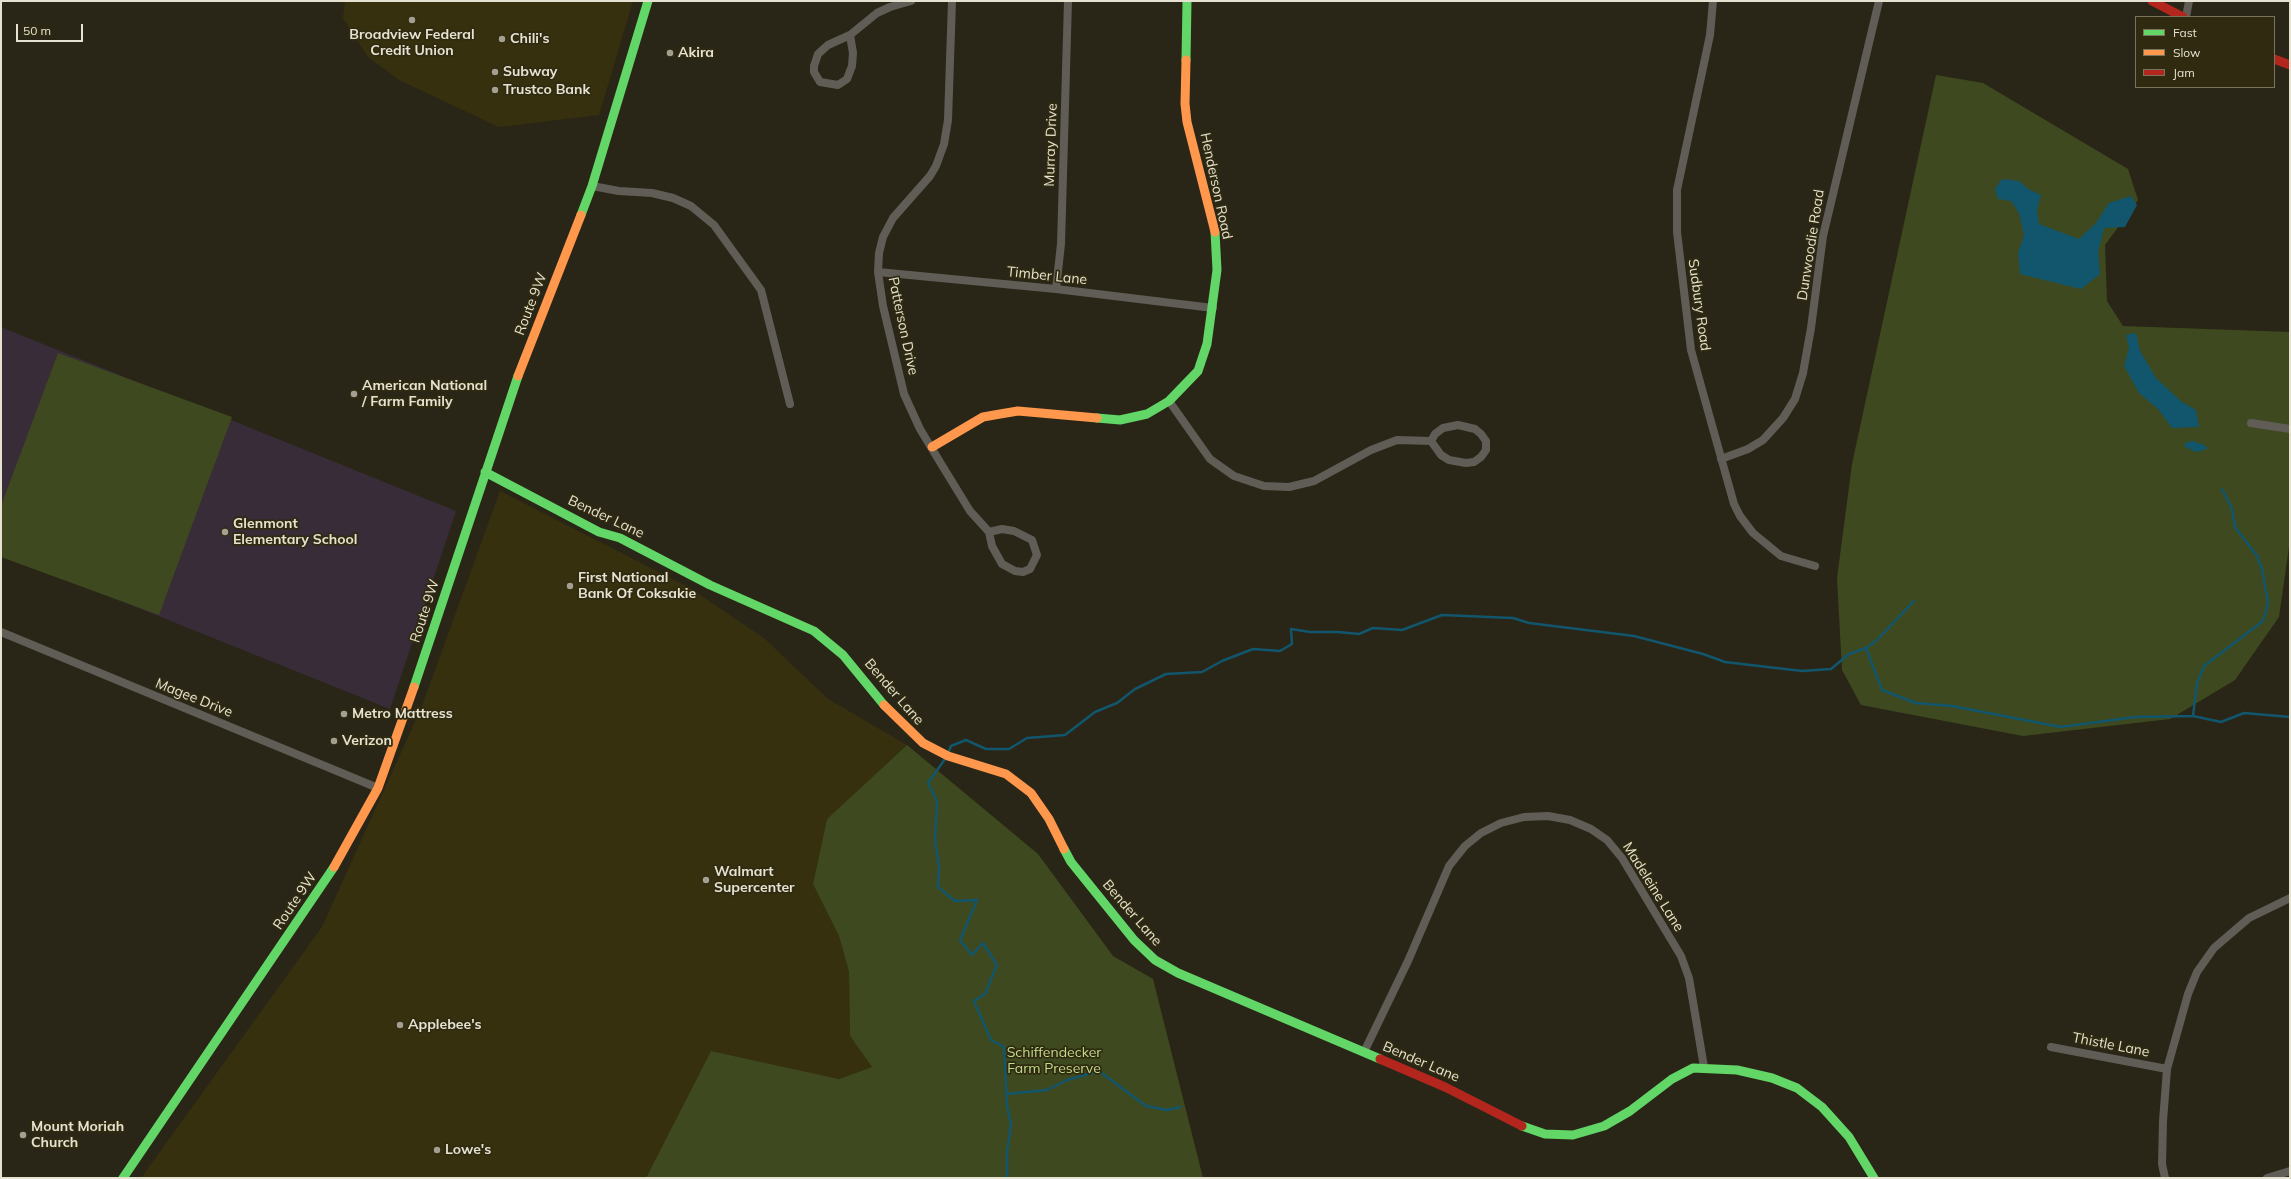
<!DOCTYPE html>
<style>
body{margin:0}
#map{position:relative;width:2291px;height:1179px;overflow:hidden;background:#292617;font-family:Mulish,sans-serif}
canvas{display:block}
.frame{position:absolute;inset:0;border:2px solid #e5e2d2;pointer-events:none}
.legend{position:absolute;left:2135px;top:16px;width:140px;height:72px;box-sizing:border-box;background:#302b10;border:1px solid #78745e;margin:0;padding:5px 7px;list-style:none;font-size:12px;color:#e5e2d2}
.legend li{display:flex;align-items:center;gap:8px;height:20px}
.legend b{width:20px;border:1px solid #78745e}
.scale{position:absolute;left:16px;top:24px;width:67px;height:18px;box-sizing:border-box;border:2px solid #e5e2d2;border-top:0;padding-left:5px;font-size:12px;line-height:14px;white-space:nowrap;color:#e5e2d2;-webkit-text-stroke:3px #302b10;paint-order:stroke}
</style>
<div id="map">
<canvas width="2291" height="1179"></canvas>
<div class="frame"></div>
<ul class="legend">
<li><b style="height:5px;background:#63d668"></b>Fast</li>
<li><b style="height:5px;background:#ff974d"></b>Slow</li>
<li><b style="height:5px;background:#b3261e"></b>Jam</li>
</ul>
<div class="scale">50 m</div>
</div>
<script>
const c = document.querySelector('canvas').getContext('2d');
c.lineJoin = 'round';
function fill(path, color) {
  c.fillStyle = color;
  c.fill(path, 'evenodd');
}
function shape(rows) {
  const path = new Path2D();
  for (const r of rows) {
    path.moveTo(r[0], r[1]);
    for (let i = 2; i < r.length; i += 2) path.lineTo(r[i], r[i + 1]);
  }
  return path;
}
function stroke(path, color, width, dash) {
  c.strokeStyle = color;
  c.lineWidth = width;
  c.lineCap = dash ? 'butt' : 'round';
  c.setLineDash(dash || []);
  c.stroke(path);
}
function drawText(font, color, halo, rows, align = 'center') {
  c.font = font + ' Mulish,sans-serif';
  c.lineWidth = 3.5;
  c.setLineDash([]);
  c.textBaseline = 'middle';
  c.strokeStyle = halo;
  c.fillStyle = color;
  for (const [text, x, y, turn = 0] of rows) {
    c.save();
    c.translate(x, y);
    c.rotate((+turn || 0) * Math.PI / 180);
    c.textAlign = isNaN(turn) ? turn : align;
    if (halo) c.strokeText(text, 0, 0);
    c.fillText(text, 0, 0);
    c.restore();
  }
}
fill(shape([
 [345,1,633,1,599,115,499,127,399,80,368,57,343,18],
 [500,491,690,588,765,639,828,699,907,745,827,819,813,884,839,936,849,972,850,1036,872,1067,839,1079,711,1051,646,1178,141,1178,322,927,422,706]
]), '#37300f');
fill(shape([
 [1,327,456,511,390,709,1,553]
]), '#372c37');
fill(shape([
 [1936,75,1983,83,2128,169,2138,200,2105,245,2107,301,2123,326,2290,332,2290,540,2279,617,2235,680,2170,719,2023,736,1861,705,1842,670,1837,578,1852,464],
 [58,353,232,417,159,615,1,557,1,506],
 [907,745,1038,854,1113,956,1153,979,1203,1178,646,1178,711,1051,839,1079,872,1067,850,1036,849,972,839,936,813,884,827,819]
]), '#3e491f');
fill(shape([
 [2002,179,2019,181,2028,189,2041,195,2037,210,2039,224,2079,239,2096,223,2109,203,2131,196,2137,205,2125,227,2104,228,2098,252,2100,274,2081,289,2020,274,2018,253,2024,235,2019,213,2011,201,1998,199,1995,189],
 [2136,333,2140,351,2156,378,2182,402,2196,410,2199,427,2172,428,2158,409,2139,393,2124,366,2129,348,2126,335],
 [2193,441,2206,446,2207,449,2196,452,2185,447,2185,443]
]), '#11566d');
stroke(shape([
 [1866,648,1876,641,1914,601],
 [2193,716,2197,683,2204,666,2263,621,2268,603,2262,569,2257,556,2235,527,2232,509,2222,489],
 [949,751,951,746,966,740,986,749,1009,749,1027,738,1065,735,1095,712,1117,703,1135,689,1166,674,1202,672,1222,661,1253,649,1280,651,1292,644,1291,629,1310,632,1338,632,1359,634,1373,628,1402,630,1442,615,1513,618,1529,623,1634,636,1703,654,1725,662,1802,671,1831,669,1849,654,1866,648,1882,690,1916,703,1952,706,2061,727,2135,717,2193,716,2221,722,2244,713,2290,717],
 [945,759,928,783,937,801,935,840,939,867,938,887,955,901,977,900,960,940,972,955,983,943,997,965,985,994,974,1001,991,1040,1004,1047,1007,1105,1011,1125,1007,1152,1007,1178],
 [1006,1094,1047,1090,1067,1080,1099,1071,1146,1106,1167,1110,1180,1107]
]), '#11566d', 2.5);
stroke(shape([
 [952,1,948,120,944,144,936,166,930,176,893,218,883,237,879,253,878,272,883,306,904,394,920,429,943,467,970,511,989,532],
 [1713,1,1710,35,1677,190,1677,232,1691,350,1734,504,1740,516,1753,533,1781,556,1815,566],
 [2186,17,2189,1],
 [850,35,853,53,852,66,847,79,838,85,820,82,814,72,814,66,818,54,828,45,850,35],
 [850,35,877,13,890,7,911,1],
 [592,186,619,191,652,193,673,198,691,206,714,225,761,290,790,404],
 [878,272,1056,289,1213,308],
 [1056,289,1061,244,1068,1],
 [1169,401,1210,459,1234,476,1264,486,1289,487,1314,481,1371,450,1397,440,1431,441],
 [2251,423,2290,429],
 [1458,425,1475,429,1481,434,1486,441,1486,450,1481,457,1474,462,1466,463,1449,460,1441,455,1431,441,1435,434,1443,428,1458,425],
 [1721,459,1748,449,1763,440,1783,418,1795,399,1803,373,1811,328,1823,236,1879,1],
 [1002,529,1014,531,1032,540,1037,555,1030,569,1023,572,1015,571,1002,564,992,546,989,532,1002,529],
 [1,632,378,788],
 [2051,1047,2167,1069],
 [1364,1052,1408,961,1449,866,1465,846,1481,833,1501,823,1524,817,1548,816,1570,820,1591,829,1607,840,1622,858,1681,956,1689,978,1704,1067],
 [2165,1178,2162,1164,2163,1121,2167,1069,2188,994,2197,972,2214,948,2249,918,2290,898],
 [2267,1178,2290,1171]
]), '#605d57', 8);
stroke(shape([
 [1186,60,1187,1],
 [581,215,592,186,648,1],
 [1097,418,1120,420,1147,414,1169,401,1198,371,1207,344,1217,270,1215,232],
 [485,472,599,532,620,538,710,585,814,631,843,655,884,705],
 [414,687,518,376],
 [1064,849,1071,862,1134,940,1155,960,1178,973,1380,1059],
 [1522,1126,1545,1134,1573,1135,1604,1126,1630,1111,1672,1079,1693,1068,1737,1070,1772,1078,1797,1088,1822,1107,1849,1137,1874,1178],
 [123,1178,334,867]
]), '#63d668', 9);
stroke(shape([
 [1186,60,1185,104,1187,122,1215,232],
 [518,376,581,215],
 [932,447,983,417,1000,414,1018,411,1097,418],
 [884,705,923,743,948,756,1006,774,1031,793,1049,819,1064,849],
 [334,867,378,788,414,687]
]), '#ff974d', 9);
stroke(shape([
 [2152,1,2183,17],
 [2274,59,2290,65],
 [1380,1059,1445,1087,1522,1126]
]), '#b3261e', 9);
for (const [x, y, r, color] of [
 [412,20,4,"#a3a091"],
 [502,39,4,"#a3a091"],
 [670,53,4,"#a3a091"],
 [495,72,4,"#a3a091"],
 [495,90,4,"#a3a091"],
 [354,394,4,"#a3a091"],
 [225,532,4,"#a3a091"],
 [570,586,4,"#a3a091"],
 [344,714,4,"#a3a091"],
 [334,741,4,"#a3a091"],
 [706,880,4,"#a3a091"],
 [400,1025,4,"#a3a091"],
 [23,1135,4,"#a3a091"],
 [437,1150,4,"#a3a091"]
]) {
  const dot = new Path2D();
  dot.arc(x, y, r, 0, 2 * Math.PI);
  c.fillStyle = color;
  c.fill(dot);
  stroke(dot, '#302b10', 1.5);
}
drawText('bold 14px', '#e5e2d2', '#302b10', [
 ["Broadview Federal",412,35,"center"],
 ["Credit Union",412,51,"center"],
 ["Chili's",510,39],
 ["Akira",678,53],
 ["Subway",503,72],
 ["Trustco Bank",503,90],
 ["American National",362,386],
 ["/ Farm Family",362,402],
 ["Glenmont",233,524],
 ["Elementary School",233,540],
 ["First National",578,578],
 ["Bank Of Coksakie",578,594],
 ["Metro Mattress",352,714],
 ["Verizon",342,741],
 ["Walmart",714,872],
 ["Supercenter",714,888],
 ["Applebee's",408,1025],
 ["Mount Moriah",31,1127],
 ["Church",31,1143],
 ["Lowe's",445,1150]
], 'left');
drawText('14px', '#e5e2d2', '#302b10', [
 ["Murray Drive",1051,145,-88],
 ["Henderson Road",1216,186,78],
 ["Dunwoodie Road",1811,245,-81],
 ["Timber Lane",1047,276,6],
 ["Route 9W",531,304,-69],
 ["Sudbury Road",1699,305,82],
 ["Patterson Drive",903,326,78],
 ["Bender Lane",606,517,25],
 ["Route 9W",425,611,-72],
 ["Bender Lane",894,692,49],
 ["Magee Drive",194,698,22],
 ["Madeleine Lane",1653,887,58],
 ["Route 9W",295,901,-56],
 ["Bender Lane",1132,913,49],
 ["Thistle Lane",2111,1045,11],
 ["Bender Lane",1421,1062,23]
]);
drawText('14px', '#c2dc8b', '#302b10', [
 ["Schiffendecker",1054,1053],
 ["Farm Preserve",1054,1069]
]);
</script>
